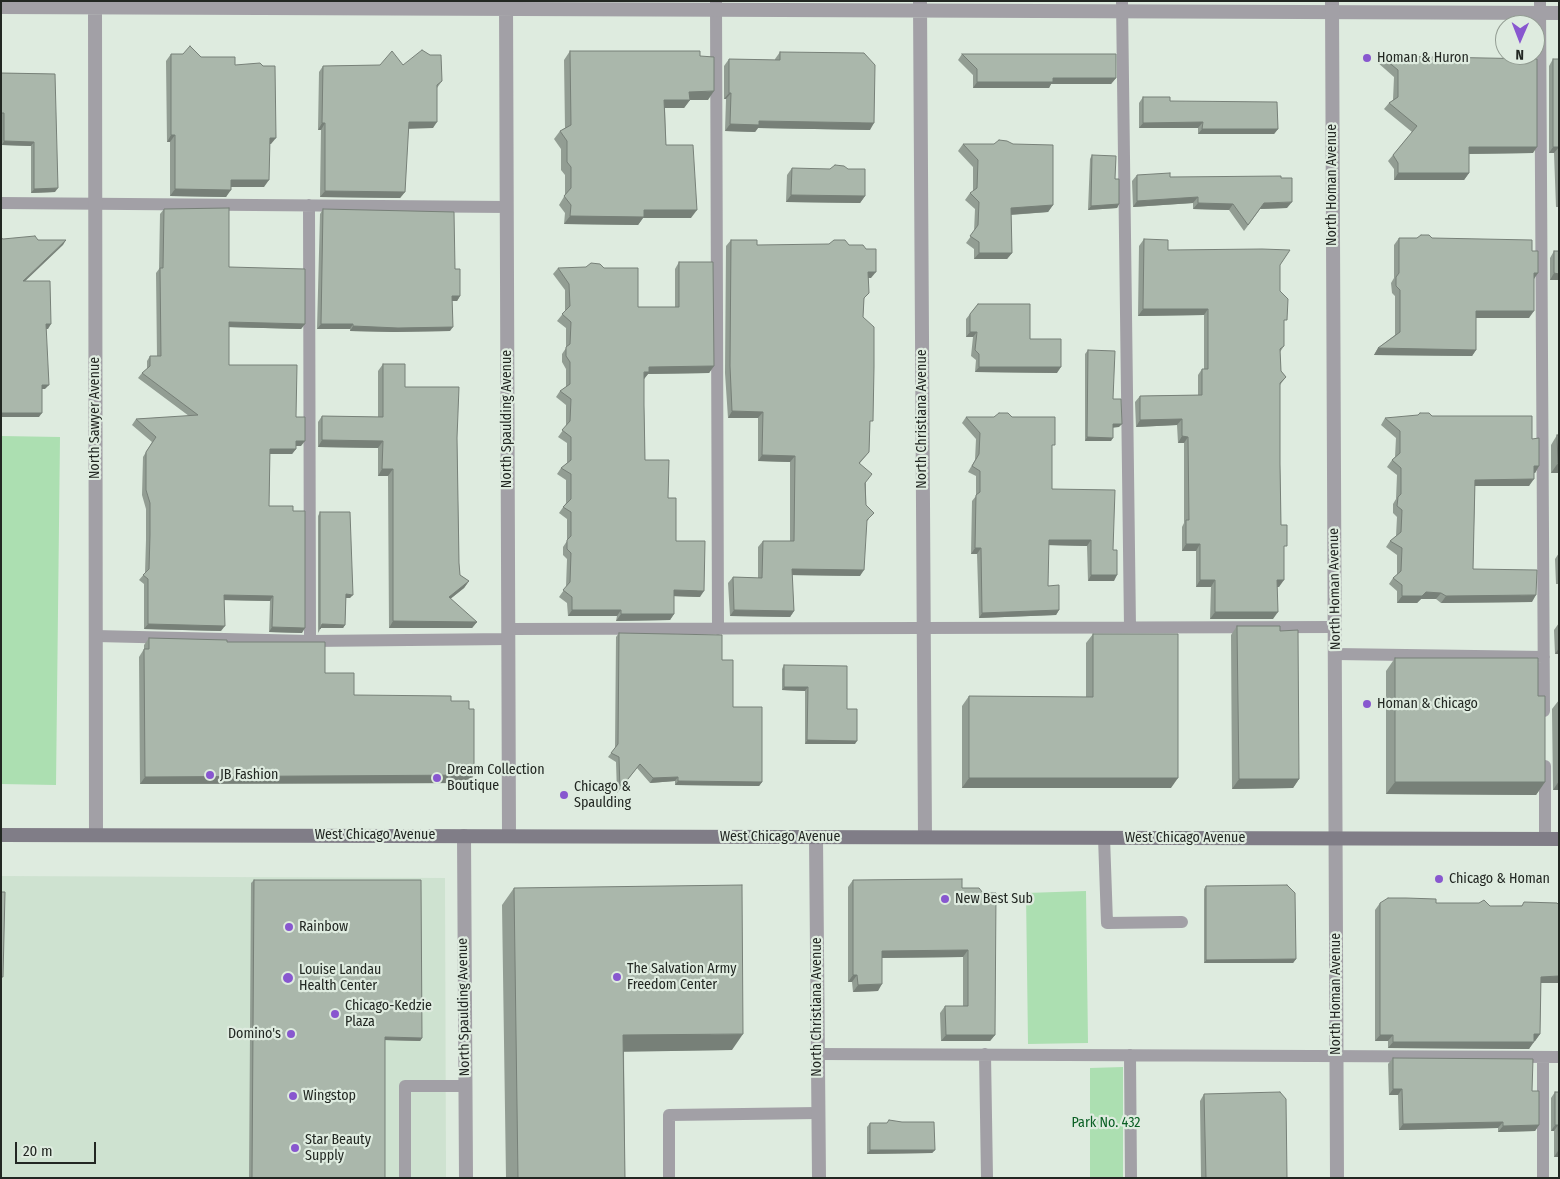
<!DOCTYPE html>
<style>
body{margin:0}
#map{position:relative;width:1560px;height:1179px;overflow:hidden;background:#deebdf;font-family:"Fira Sans Condensed",sans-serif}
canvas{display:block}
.frame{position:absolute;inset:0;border:2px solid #222722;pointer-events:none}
.north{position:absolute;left:1495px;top:15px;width:50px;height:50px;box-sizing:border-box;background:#deebdf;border:1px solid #939d93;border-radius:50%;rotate:181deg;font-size:14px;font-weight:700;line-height:20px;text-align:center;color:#222722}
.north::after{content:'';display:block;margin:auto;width:18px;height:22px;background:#8857cf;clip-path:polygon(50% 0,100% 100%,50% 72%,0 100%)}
.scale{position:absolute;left:15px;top:1142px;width:81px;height:22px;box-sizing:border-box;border:2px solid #222722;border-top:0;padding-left:6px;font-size:15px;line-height:18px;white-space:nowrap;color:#222722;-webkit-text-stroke:4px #deebdf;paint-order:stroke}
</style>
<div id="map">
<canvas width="1560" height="1179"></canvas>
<div class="frame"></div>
<div class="north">N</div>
<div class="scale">20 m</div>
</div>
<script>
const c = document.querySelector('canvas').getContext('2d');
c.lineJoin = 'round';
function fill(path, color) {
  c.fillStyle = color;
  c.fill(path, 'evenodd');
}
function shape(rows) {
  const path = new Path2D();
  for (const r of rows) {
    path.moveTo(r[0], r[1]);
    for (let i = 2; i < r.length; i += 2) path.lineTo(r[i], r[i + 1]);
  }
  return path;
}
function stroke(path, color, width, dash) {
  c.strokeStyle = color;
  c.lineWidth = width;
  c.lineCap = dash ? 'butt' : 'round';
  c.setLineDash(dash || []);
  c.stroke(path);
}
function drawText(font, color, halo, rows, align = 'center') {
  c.font = font + ' "Fira Sans Condensed",sans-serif';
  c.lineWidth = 4.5;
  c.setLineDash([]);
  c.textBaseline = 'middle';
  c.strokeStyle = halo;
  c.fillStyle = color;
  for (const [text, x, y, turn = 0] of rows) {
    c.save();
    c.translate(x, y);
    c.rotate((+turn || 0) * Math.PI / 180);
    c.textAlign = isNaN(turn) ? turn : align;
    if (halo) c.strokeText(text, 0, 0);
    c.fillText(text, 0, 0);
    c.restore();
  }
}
fill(shape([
 [1,876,445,878,446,1178,1,1178]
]), '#cee2d0');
fill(shape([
 [1,436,60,437,56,785,1,784],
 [1086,891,1088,1043,1028,1044,1026,893],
 [1123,1067,1123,1178,1090,1178,1090,1068]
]), '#acdfb1');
stroke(shape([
 [716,1,718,629],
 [1122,1,1130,627],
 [1540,1,1544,711],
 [1,203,507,207],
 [309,205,310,641],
 [508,629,1335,627],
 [96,636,310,641,508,639],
 [1336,654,1544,657],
 [1545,766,1545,839],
 [1104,837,1107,923,1182,922],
 [818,1054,1559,1057],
 [985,1054,987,1178],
 [1130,1055,1131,1178],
 [1543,1057,1543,1178],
 [405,1178,405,1086,465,1086],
 [669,1178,669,1115,818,1113]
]), '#a2a0a6', 12);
stroke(shape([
 [95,1,96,835],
 [506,1,509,836],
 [920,3,925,837],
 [1,7,1559,13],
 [464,836,466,1178],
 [816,837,819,1178]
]), '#a2a0a6', 14);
stroke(shape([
 [1332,1,1337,1178]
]), '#a2a0a6', 14);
stroke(shape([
 [1,835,1559,839]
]), '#807d87', 14);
fill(shape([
 [570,51,700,56,708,100,690,100,684,108,665,108,666,145,691,218,643,218,638,225,564,224,565,213,559,205,565,195,565,175,561,170,561,149,554,139,560,131,565,128,564,60],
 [780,52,870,130,758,128,755,132,725,131,726,99,724,99,724,66,729,59,775,60,775,59],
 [171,54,201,57,235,65,271,144,270,144,264,187,231,187,226,197,170,196,170,142,167,142,166,61],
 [962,54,1116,78,1111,84,1051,84,1049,88,973,88,973,75,958,60],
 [1381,56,1533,153,1469,154,1469,173,1464,180,1394,180,1394,169,1388,161,1412,132,1384,109,1389,103,1393,100,1394,77,1377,62],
 [1553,59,1559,59,1559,207,1556,207,1554,153,1549,153,1549,66],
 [403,65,442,81,437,88,433,128,408,128,405,192,400,198,320,197,321,130,318,130,319,72,323,66],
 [1,73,55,74,55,192,31,193,31,146,2,145],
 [1143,97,1170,101,1278,129,1274,134,1198,134,1198,128,1139,128,1139,103],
 [963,144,1053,205,1048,212,1011,215,1012,253,1007,259,974,259,974,249,966,243,974,232,975,209,965,200,970,193,973,192,973,167,958,151],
 [1092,155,1115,179,1119,204,1117,208,1088,210,1090,159],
 [792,168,865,196,860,203,786,202,787,175],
 [1137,175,1170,177,1287,208,1260,209,1244,231,1229,210,1193,209,1193,203,1133,207,1132,181],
 [164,209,229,267,305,324,301,329,229,327,229,365,296,417,301,446,296,446,296,449,292,454,270,454,269,506,302,633,269,632,270,601,224,600,221,631,144,629,144,584,139,580,145,573,146,540,146,509,142,495,143,457,152,442,132,425,136,419,189,416,138,378,142,373,147,369,147,361,150,356,157,356,156,273,159,269,160,214],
 [323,209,455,269,460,296,457,301,452,301,450,331,394,332,350,331,350,329,317,329,320,214],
 [1399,238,1432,238,1532,251,1534,279,1529,318,1476,318,1476,350,1472,356,1374,355,1378,348,1395,335,1395,296,1392,293,1391,283,1394,278,1394,245],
 [1144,239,1168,250,1280,265,1280,291,1284,325,1284,346,1280,352,1281,371,1286,377,1280,385,1280,464,1281,525,1284,550,1279,587,1277,587,1273,619,1210,619,1211,587,1196,587,1196,551,1182,551,1182,527,1184,523,1184,443,1178,443,1177,425,1136,427,1135,402,1140,396,1198,395,1198,375,1202,369,1204,369,1204,315,1138,316,1139,246],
 [731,240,757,245,871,278,868,278,864,300,863,317,870,425,869,452,860,463,866,484,866,505,869,519,866,522,860,576,792,575,794,611,790,617,730,616,728,583,733,577,758,578,758,547,763,541,790,541,790,462,758,461,758,418,728,418,725,373,726,246],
 [1554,251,1559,251,1559,280,1550,280,1550,258],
 [679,262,714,366,709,373,648,374,644,379,644,405,645,460,668,498,676,541,700,597,674,596,674,614,670,620,616,621,617,616,568,616,567,603,559,597,566,587,567,559,563,555,563,547,567,541,567,519,559,513,566,503,566,480,557,474,561,468,567,463,567,443,558,437,566,426,566,405,556,397,560,391,566,387,566,369,562,362,562,354,566,348,566,328,557,321,565,311,565,290,553,274,558,268,638,307,675,307,675,269],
 [978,304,1030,339,1057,373,975,372,976,360,971,356,973,337,966,337,966,319],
 [1088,350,1113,399,1119,427,1113,427,1111,441,1085,441,1085,354],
 [383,364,405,387,457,438,459,563,460,575,469,581,464,588,450,599,477,622,472,628,389,628,388,476,378,476,378,448,318,447,318,422,322,416,378,417,378,371],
 [1432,416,1532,439,1539,466,1535,473,1534,473,1529,486,1475,486,1473,569,1532,602,1441,603,1436,599,1421,599,1417,603,1397,603,1397,591,1389,584,1393,578,1397,575,1397,555,1386,547,1390,541,1396,536,1397,517,1393,513,1393,504,1396,499,1397,475,1387,467,1392,460,1395,457,1396,438,1381,425,1385,418],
 [966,417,1012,417,1052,449,1052,489,1113,550,1114,581,1088,581,1087,546,1048,545,1048,586,1059,610,1056,615,979,618,977,554,971,554,972,501,976,496,976,476,968,472,975,460,976,439,962,423],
 [1557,435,1559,435,1559,473,1551,473,1551,445],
 [320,512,350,598,346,598,345,625,343,628,321,628,318,633,318,516],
 [1559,553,1559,584,1556,584,1555,559],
 [1559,623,1559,654,1555,654,1554,630],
 [1237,626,1280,631,1299,779,1293,788,1232,789,1231,635],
 [619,633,722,660,733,707,762,782,759,786,675,785,675,781,650,783,637,768,617,793,616,762,608,757,615,748,616,637],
 [1093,634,1171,788,962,788,962,706,969,696,1086,697,1086,643],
 [149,638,227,642,325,673,354,695,451,701,469,709,469,783,140,784,139,657,144,649,144,645],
 [1395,658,1538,696,1545,782,1536,795,1386,794,1386,671],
 [784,665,847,709,855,744,805,744,805,691,782,690,782,669],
 [1559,700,1559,790,1553,790,1552,709],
 [254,880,422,1038,420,1041,385,1040,385,1178,249,1178,251,883],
 [853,880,962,888,995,1035,990,1041,941,1041,940,1013,945,1006,963,1006,963,957,882,958,878,991,853,992,852,982,848,982,848,887],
 [1206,886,1296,959,1293,963,1204,963,1204,889],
 [514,888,732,1050,624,1051,625,1178,506,1178,502,905],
 [1380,903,1436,903,1490,906,1559,905,1559,983,1541,983,1540,1034,1535,1041,1534,1040,1529,1049,1388,1048,1388,1041,1375,1041,1375,910],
 [1393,1058,1532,1091,1539,1125,1535,1131,1498,1132,1498,1128,1399,1130,1398,1095,1389,1095,1388,1064],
 [1555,1092,1559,1092,1559,1157,1554,1157,1554,1131,1551,1131,1551,1098],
 [1204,1094,1287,1178,1201,1178,1200,1101],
 [870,1123,935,1150,932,1153,867,1154,867,1127]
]), '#929d93');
fill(shape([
 [1053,78,1116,78,1111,84,1051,84,1049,88,973,88,977,82],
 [714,91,708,100,690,100,684,108,659,108,664,100,689,92],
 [729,93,731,93,726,99,724,99],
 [759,121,874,123,870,130,758,128,755,132,725,131,730,124],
 [409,122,437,122,433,128,404,129],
 [1203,122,1198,128,1139,128,1143,123],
 [322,123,325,123,321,130,318,130],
 [1202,129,1278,129,1274,134,1198,134],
 [171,135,175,135,170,142,167,142],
 [270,138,276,138,271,144,265,144],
 [4,141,34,142,31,146,2,145],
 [1469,147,1537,147,1533,153,1465,154],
 [1553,147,1559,147,1554,153,1549,153],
 [1398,173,1469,173,1464,180,1394,180],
 [231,180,269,180,264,187,226,187],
 [58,188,55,192,31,193,34,189],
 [175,189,231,190,226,197,170,196],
 [325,191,405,192,400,198,320,197],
 [791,195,865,196,860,203,786,202],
 [1198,197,1193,203,1133,207,1137,201],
 [1292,202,1287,208,1260,209,1244,231,1264,203],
 [1198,203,1233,204,1229,210,1193,209],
 [1119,204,1117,208,1088,210,1091,206],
 [1053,205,1048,212,1006,215,1011,208],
 [644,210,697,210,691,218,643,218,638,225,564,224,570,216],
 [66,240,63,245,20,286,23,281],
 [979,253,1012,253,1007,259,974,259],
 [868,272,876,272,871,278,864,278],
 [1534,273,1538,273,1534,279],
 [1554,273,1559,274,1559,280,1550,280],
 [452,296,460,296,457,301,449,301],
 [1143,309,1208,309,1204,315,1138,316],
 [1476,311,1534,311,1529,318,1472,318],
 [229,322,305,324,301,329,225,327],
 [46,324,51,324,48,329,43,329],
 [321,324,353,324,350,329,317,329],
 [353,326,453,327,450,331,394,332,350,331],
 [970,332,977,332,973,337,966,337],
 [1378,348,1476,350,1472,356,1374,355],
 [714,366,709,373,648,374,644,379,640,379,649,367],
 [979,367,1061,367,1057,373,975,372],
 [42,385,49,385,45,389,39,389],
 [732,411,763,412,758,418,728,418],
 [1,413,42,413,39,417,1,417],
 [1182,419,1177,425,1136,427,1140,420],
 [1113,424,1122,424,1119,427,1111,428],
 [1182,436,1188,437,1184,443,1178,443],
 [1087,437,1113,438,1111,441,1085,441],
 [322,440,383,441,378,448,318,447],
 [296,441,305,441,301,446,292,446],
 [270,449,296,449,292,454,266,454],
 [762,455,795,456,790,462,758,461],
 [1558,463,1559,463,1559,473,1551,473],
 [1534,466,1539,466,1535,473,1529,473],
 [382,469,393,469,388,476,378,476],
 [1534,479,1529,486,1470,486,1475,480],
 [1049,540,1091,540,1087,546,1045,545],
 [1186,544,1200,544,1196,551,1182,551],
 [975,548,981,548,977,554,971,554],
 [792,569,864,570,860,576,788,575],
 [1091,575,1117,575,1114,581,1088,581],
 [1200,580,1215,580,1211,587,1196,587],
 [1277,580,1284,580,1279,587,1273,587],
 [469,581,464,588,444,604,449,597],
 [674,590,704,591,700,597,669,596],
 [1426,592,1441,593,1436,599,1421,599,1417,603,1397,603,1402,596],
 [346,594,353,595,350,598,343,598],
 [224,595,273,596,270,601,220,600],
 [1536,595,1532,602,1441,603,1446,596],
 [572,610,621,610,617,616,568,616],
 [734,610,794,611,790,617,730,616],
 [1059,610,1056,615,979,618,982,613],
 [1215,612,1278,612,1273,619,1210,619],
 [621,614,674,614,670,620,616,621],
 [393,621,477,622,472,628,389,628],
 [148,624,225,626,221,631,144,629],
 [322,624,345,625,343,628,320,628],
 [272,627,305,628,302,633,269,632],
 [1559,648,1559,654,1555,654],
 [784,687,808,687,805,691,782,690],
 [807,740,857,741,855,744,805,744],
 [474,775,469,783,140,784,145,777],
 [678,777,675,781,650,783,653,778],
 [969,778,1178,778,1171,788,962,788],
 [1239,779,1299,779,1293,788,1232,789],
 [678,781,762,782,759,786,675,785],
 [1559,781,1559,790,1553,790],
 [1395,782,1545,782,1536,795,1386,794],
 [968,950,963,957,877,958,882,951],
 [1296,959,1293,963,1204,963,1206,960],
 [853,975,857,975,852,982,848,982],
 [1559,976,1559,983,1536,983,1541,977],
 [882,984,878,991,853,992,858,985],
 [743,1034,732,1050,612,1052,623,1035],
 [1534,1034,1540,1034,1535,1041,1529,1040],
 [946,1035,995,1035,990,1041,941,1041],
 [1380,1035,1393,1035,1388,1041,1375,1041],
 [385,1037,422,1038,420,1041,383,1040],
 [1393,1042,1534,1042,1529,1049,1388,1048],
 [1393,1089,1402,1089,1398,1095,1389,1095],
 [1503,1122,1498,1128,1399,1130,1403,1124],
 [1539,1125,1535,1131,1498,1132,1503,1126],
 [1555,1125,1558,1125,1554,1131,1551,1131],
 [870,1150,935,1150,932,1153,867,1154],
 [1558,1151,1559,1157,1554,1157]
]), '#778078');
const building = shape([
 [190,46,201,57,235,57,235,65,260,63,263,66,275,66,276,138,270,138,269,180,231,180,231,190,175,189,175,135,171,135,171,54,183,54,190,46],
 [422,50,430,55,441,55,442,81,437,85,437,122,409,122,405,192,325,191,325,123,322,123,323,66,380,65,392,51,403,65,422,50],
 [570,51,700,51,700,56,714,57,714,91,689,92,690,100,664,100,666,145,693,145,697,210,644,210,644,217,570,216,571,205,564,196,571,188,571,167,567,162,567,141,560,131,571,125,570,51],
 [780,52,864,53,875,65,874,123,759,121,759,125,730,124,731,93,729,93,729,59,780,60,780,52],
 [962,54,1116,54,1116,78,1053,78,1053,82,977,82,977,69,962,54],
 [1381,56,1537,59,1537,147,1469,147,1469,173,1398,173,1398,163,1393,155,1417,126,1389,103,1398,97,1398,70,1381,56],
 [1553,59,1559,59,1559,147,1553,147,1553,59],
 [1,73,55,74,58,188,34,189,34,142,4,141,4,113,1,113,1,73],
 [1143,97,1170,97,1170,101,1277,102,1278,129,1202,129,1203,122,1143,123,1143,97],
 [999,140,1007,141,1013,144,1053,145,1053,205,1011,208,1012,253,979,253,979,242,970,236,978,225,979,202,970,193,977,188,978,160,963,144,994,144,999,140],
 [1092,155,1116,156,1115,179,1119,179,1119,204,1091,206,1092,155],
 [835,165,844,166,848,169,865,169,865,196,791,195,792,168,830,169,835,165],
 [1170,173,1170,177,1281,176,1281,178,1292,178,1292,202,1264,203,1248,225,1233,204,1198,203,1198,197,1137,201,1137,175,1170,173],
 [229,208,229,267,305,269,305,324,229,322,229,365,297,365,296,417,305,417,305,441,296,441,296,449,270,449,269,506,293,506,293,511,305,511,305,628,272,627,273,596,224,595,225,626,148,624,148,579,143,575,149,569,150,535,150,503,146,490,146,452,156,437,136,419,198,415,142,373,150,366,150,356,161,356,160,268,163,268,164,209,229,208],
 [323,209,454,212,455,269,460,269,460,296,452,296,453,327,398,328,353,326,353,324,321,324,323,209],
 [1421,235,1429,235,1432,238,1532,240,1532,251,1538,251,1538,273,1534,273,1534,311,1476,311,1476,350,1378,348,1400,332,1400,290,1396,286,1396,277,1399,273,1399,238,1417,238,1421,235],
 [35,236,38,240,66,240,23,281,50,281,51,324,46,324,49,385,42,385,42,413,1,413,1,238,3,239,35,236],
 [1144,239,1168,240,1168,250,1262,249,1290,250,1280,265,1280,291,1288,299,1287,320,1284,320,1284,346,1280,349,1281,371,1286,377,1280,383,1280,464,1281,525,1287,525,1287,546,1284,546,1284,580,1277,580,1278,612,1215,612,1215,580,1200,580,1200,544,1186,544,1186,520,1189,520,1188,437,1182,436,1182,419,1140,420,1140,396,1202,395,1202,369,1208,369,1208,309,1143,309,1144,239],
 [731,240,757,240,757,245,829,244,834,240,845,240,849,245,863,245,866,249,876,249,876,272,868,272,869,293,864,298,863,317,874,327,874,367,873,421,870,421,869,452,859,463,872,474,865,483,866,505,874,513,867,520,864,570,792,569,794,611,734,610,733,577,762,578,763,541,794,541,795,456,762,455,763,412,732,411,730,366,731,240],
 [1554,251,1559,251,1559,274,1554,273,1554,251],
 [679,262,713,262,714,366,649,367,649,372,644,372,644,405,645,460,669,460,668,498,676,498,676,541,705,541,704,591,674,590,674,614,621,614,621,610,572,610,572,597,563,590,570,582,571,553,567,549,567,540,571,536,571,512,563,507,571,499,571,474,561,468,571,460,571,437,562,430,570,421,571,399,560,391,570,384,570,362,566,356,566,347,570,344,571,322,562,314,570,306,569,284,558,268,586,267,591,263,600,264,604,268,638,268,638,307,679,307,679,262],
 [978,304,1030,304,1030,339,1061,339,1061,367,979,367,979,354,975,350,977,332,970,332,970,314,978,304],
 [1088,350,1115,351,1113,399,1121,399,1122,424,1113,424,1113,438,1087,437,1088,350],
 [383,364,405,364,405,387,459,387,457,438,459,563,460,575,469,581,449,597,477,622,393,621,393,469,382,469,383,441,322,440,322,416,383,417,383,364],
 [999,413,1008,413,1012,417,1055,417,1055,445,1052,445,1052,489,1115,490,1113,550,1117,550,1117,575,1091,575,1091,540,1049,540,1048,586,1059,585,1059,610,982,613,981,548,975,548,976,495,980,492,980,471,972,466,979,454,980,433,966,417,994,417,999,413],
 [1420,413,1429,413,1432,416,1532,416,1532,439,1539,438,1539,466,1534,466,1534,479,1475,480,1473,569,1537,570,1536,595,1446,596,1441,593,1426,592,1422,596,1402,596,1402,585,1393,578,1401,571,1402,548,1390,541,1401,532,1402,510,1397,506,1398,497,1401,494,1401,468,1392,460,1400,453,1400,431,1385,418,1418,415,1420,413],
 [1557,435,1559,435,1559,463,1558,463,1557,435],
 [320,512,350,512,353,595,346,594,345,625,322,624,320,629,320,512],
 [1237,626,1280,626,1280,631,1298,630,1299,779,1239,779,1237,626],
 [619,633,722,635,722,660,733,660,733,707,762,707,762,782,678,781,678,777,653,778,640,764,620,789,619,757,611,753,618,744,619,633],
 [1093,634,1178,634,1178,778,969,778,969,696,1093,697,1093,634],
 [149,638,227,640,227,642,325,642,325,673,354,673,354,695,451,696,451,701,469,701,469,709,474,709,474,775,145,777,144,649,149,649,149,638],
 [1395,658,1538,658,1538,696,1545,696,1545,782,1395,782,1395,658],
 [784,665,847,666,847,709,857,709,857,741,807,740,808,687,784,687,784,665],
 [962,879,962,888,979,888,983,893,996,893,995,1035,946,1035,945,1006,968,1006,968,950,882,951,882,984,858,985,857,975,853,975,853,880,962,879],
 [254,880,421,880,422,1038,385,1037,385,1178,252,1178,254,880],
 [742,885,743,1034,623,1035,625,1178,518,1178,514,888,742,885],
 [1287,885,1295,893,1296,959,1206,960,1206,886,1287,885],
 [1,892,5,892,3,977,1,977,1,892],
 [1388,898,1406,898,1436,899,1436,903,1479,903,1484,900,1490,906,1522,906,1524,902,1557,903,1559,905,1559,976,1541,977,1540,1034,1534,1034,1534,1042,1393,1042,1393,1035,1380,1035,1380,903,1388,898],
 [1393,1058,1533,1059,1532,1091,1539,1091,1539,1125,1503,1126,1503,1122,1403,1124,1402,1089,1393,1089,1393,1058],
 [1280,1092,1286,1099,1287,1178,1206,1178,1204,1094,1280,1092],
 [1555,1092,1559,1092,1559,1151,1558,1125,1555,1125,1555,1092],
 [889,1120,902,1122,934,1122,935,1150,870,1150,870,1123,887,1123,889,1120]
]);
fill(building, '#aab7ab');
stroke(building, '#778078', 1);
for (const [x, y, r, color] of [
 [1367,58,5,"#8857cf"],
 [1367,704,5,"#8857cf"],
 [210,775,5,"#8857cf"],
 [437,778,5,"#8857cf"],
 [564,795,5,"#8857cf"],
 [1439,879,5,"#8857cf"],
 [945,899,5,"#8857cf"],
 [289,927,5,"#8857cf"],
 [617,977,5,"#8857cf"],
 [288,978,6,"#8857cf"],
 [335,1014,5,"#8857cf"],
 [291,1034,5,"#8857cf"],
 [293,1096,5,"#8857cf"],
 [295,1148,5,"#8857cf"]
]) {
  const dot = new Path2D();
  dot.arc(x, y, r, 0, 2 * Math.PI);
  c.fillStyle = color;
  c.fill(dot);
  stroke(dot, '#deebdf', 2);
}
drawText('14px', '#222722', '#deebdf', [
 ["Homan & Huron",1377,58],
 ["Homan & Chicago",1377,704],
 ["Dream Collection",447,770],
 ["Boutique",447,786],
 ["JB Fashion",220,775],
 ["Chicago &",574,787],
 ["Spaulding",574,803],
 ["Chicago & Homan",1449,879],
 ["New Best Sub",955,899],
 ["Rainbow",299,927],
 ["The Salvation Army",627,969],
 ["Freedom Center",627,985],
 ["Louise Landau",299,970],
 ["Health Center",299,986],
 ["Chicago-Kedzie",345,1006],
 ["Plaza",345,1022],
 ["Domino's",281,1034,"right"],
 ["Wingstop",303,1096],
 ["Star Beauty",305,1140],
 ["Supply",305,1156]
], 'left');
drawText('14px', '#222722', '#deebdf', [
 ["North Homan Avenue",1332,185,-90],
 ["North Sawyer Avenue",95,418,-90],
 ["North Spaulding Avenue",507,419,-90],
 ["North Christiana Avenue",922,419,-90],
 ["North Homan Avenue",1335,589,-91],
 ["West Chicago Avenue",375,835],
 ["West Chicago Avenue",780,837],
 ["West Chicago Avenue",1185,838],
 ["North Homan Avenue",1336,994,-90],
 ["North Spaulding Avenue",464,1007,-91],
 ["North Christiana Avenue",817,1007,-90]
]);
drawText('14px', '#0a5f24', '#deebdf', [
 ["Park No. 432",1106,1123]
]);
</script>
